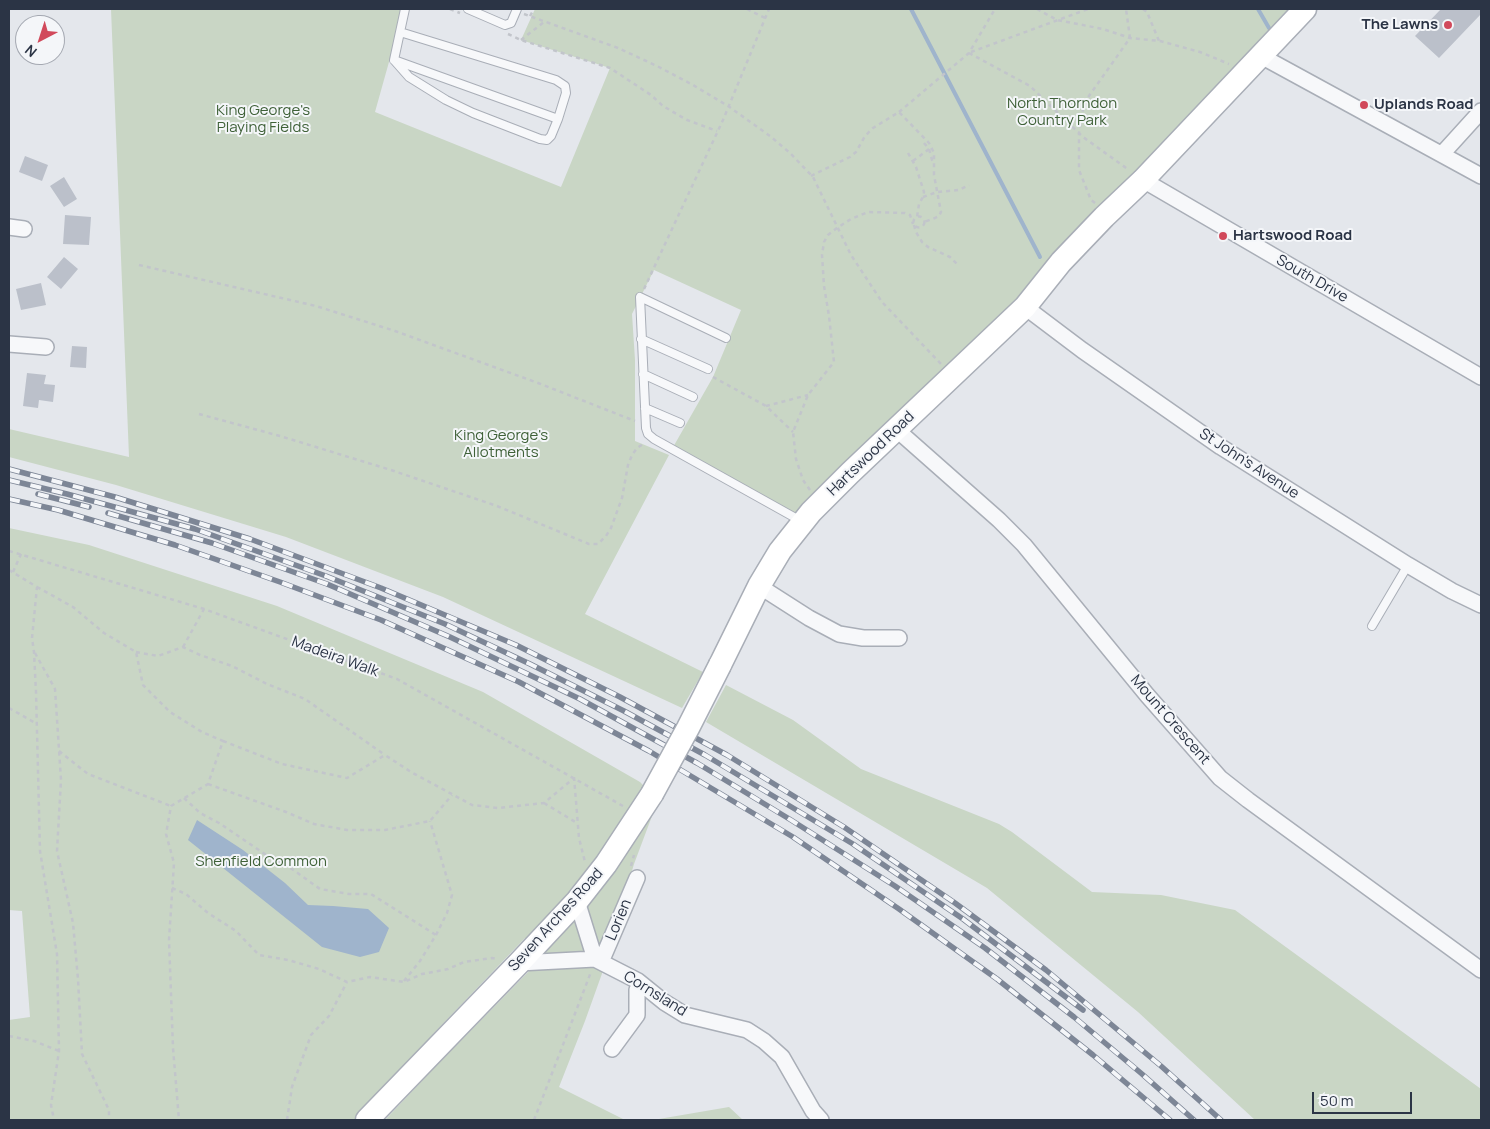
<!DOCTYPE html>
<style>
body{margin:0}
#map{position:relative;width:1490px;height:1129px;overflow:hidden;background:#e4e7ec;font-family:Manrope,sans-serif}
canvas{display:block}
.frame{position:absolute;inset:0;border:10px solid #2b3445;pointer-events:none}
.north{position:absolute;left:15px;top:15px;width:50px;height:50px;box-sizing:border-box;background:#f4f6f9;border:1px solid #a4a8b1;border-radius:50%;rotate:220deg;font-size:14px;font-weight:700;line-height:20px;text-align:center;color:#2b3445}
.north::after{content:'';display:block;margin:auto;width:18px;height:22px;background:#d1495b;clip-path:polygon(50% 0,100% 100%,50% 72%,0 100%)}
.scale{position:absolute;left:1312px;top:1092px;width:100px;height:22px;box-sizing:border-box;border:2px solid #2b3445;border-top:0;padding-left:6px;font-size:15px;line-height:18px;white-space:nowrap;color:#2b3445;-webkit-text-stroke:4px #f4f6f9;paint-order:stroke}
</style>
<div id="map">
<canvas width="1490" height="1129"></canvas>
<div class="frame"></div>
<div class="north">N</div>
<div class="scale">50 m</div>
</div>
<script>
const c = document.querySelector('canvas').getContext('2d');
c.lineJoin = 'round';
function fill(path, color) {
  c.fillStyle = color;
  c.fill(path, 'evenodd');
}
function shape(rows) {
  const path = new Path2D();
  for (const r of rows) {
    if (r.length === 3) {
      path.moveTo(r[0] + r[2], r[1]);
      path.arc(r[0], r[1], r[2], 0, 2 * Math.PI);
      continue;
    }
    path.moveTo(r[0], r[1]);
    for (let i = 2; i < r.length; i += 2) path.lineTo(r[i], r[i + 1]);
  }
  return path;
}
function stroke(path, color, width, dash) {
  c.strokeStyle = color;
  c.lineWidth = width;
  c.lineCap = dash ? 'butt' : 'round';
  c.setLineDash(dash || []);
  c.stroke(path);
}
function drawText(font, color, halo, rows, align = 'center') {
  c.font = font + ' Manrope,sans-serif';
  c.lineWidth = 4;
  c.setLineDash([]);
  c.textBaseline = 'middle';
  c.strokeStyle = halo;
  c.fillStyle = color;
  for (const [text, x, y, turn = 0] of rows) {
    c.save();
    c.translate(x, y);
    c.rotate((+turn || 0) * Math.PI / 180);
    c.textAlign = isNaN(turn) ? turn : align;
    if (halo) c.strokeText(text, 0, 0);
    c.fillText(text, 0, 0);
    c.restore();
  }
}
fill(shape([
 [111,9,402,9,394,44,375,112,561,187,610,68,521,40,535,9,1309,9,803,522,672,449,713,377,741,310,654,270,632,314,635,360,635,441,669,455,585,614,703,672,682,708,443,597,286,537,116,485,9,457,9,429,129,457],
 [9,528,89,545,277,606,483,692,640,782,652,794,640,815,652,816,634,864,604,968,585,1021,559,1087,625,1120,385,1120,435,1067,537,963,519,963,525,938,436,1031,358,1120,9,1120,9,1020,30,1017,22,911,9,910],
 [726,685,793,720,861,769,999,824,1012,832,1092,892,1161,895,1235,910,1481,1089,1481,1120,1255,1120,1138,1012,987,888,706,722],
 [729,1107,743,1120,653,1120]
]), '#c9d6c5');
fill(shape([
 [197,820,243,850,285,883,308,905,333,906,368,909,389,928,379,952,360,957,322,947,188,840]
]), '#9fb4cc');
stroke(shape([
 [911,9,1040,257],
 [1258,9,1269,28]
]), '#9fb4cc', 4);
fill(shape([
 [1441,9,1481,9,1481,14,1439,58,1415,36],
 [25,156,48,165,42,181,19,172],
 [64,177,77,199,64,207,50,186],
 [65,215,91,217,89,245,63,244],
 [64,257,78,269,61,289,47,277],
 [41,283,46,305,21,310,16,289],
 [72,346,87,347,86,368,70,367],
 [27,373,46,375,44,384,55,385,53,402,39,400,38,408,23,406]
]), '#bbc0ca');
const lane = shape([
 [405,9,400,32,556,80,565,86,566,93,558,119,394,60,409,77,446,100,473,113,540,139,547,140,551,136,558,119],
 [468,9,505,25,511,23,517,9],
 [394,60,400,32],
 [726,338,640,297,646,428,648,434,654,439,801,521],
 [641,339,708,369],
 [643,374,693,397],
 [645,408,680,423],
 [1372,626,1408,565]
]);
const street = shape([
 [1261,56,1481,176],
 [1442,154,1481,111],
 [1143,180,1481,377],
 [9,227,24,229],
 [1025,307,1082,350,1221,447,1408,565,1452,591,1481,605],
 [9,344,46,347],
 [896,429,999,520,1024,545,1147,695,1220,778,1248,800,1481,970],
 [759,586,809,618,839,634,863,638,899,638],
 [577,901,595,959],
 [601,962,637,878],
 [519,963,595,959,638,981,664,1002,685,1015,747,1030,764,1041,782,1057,813,1111,821,1120],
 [612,1049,637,1015,637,990,639,985,638,981]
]);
const secondary = shape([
 [720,665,759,586,780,551,811,512,850,473,1025,307,1061,262,1104,217,1143,180,1305,9],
 [367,1120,519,963,577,901,606,864,652,794]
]);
stroke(lane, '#a9aeb7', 10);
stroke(street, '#a9aeb7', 18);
stroke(secondary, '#a9aeb7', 25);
stroke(shape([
 [450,9,460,13],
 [747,9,765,18],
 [1037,9,1057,20,1103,29,1130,38,1160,41,1200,52,1229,64],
 [1143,9,1147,12,1159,41],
 [524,14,618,48,657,66,693,85,728,106,770,136,790,153,813,177,851,255,882,302,941,364],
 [530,16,534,9],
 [508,34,521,40,610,68,651,95,663,106,687,120,717,131],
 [521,40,544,22],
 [971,52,1088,9],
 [969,53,1030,86,1083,137,1129,170],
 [899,112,969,53,995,9],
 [924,143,929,149,932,160,934,164],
 [908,153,916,167,924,192,923,197,919,204,917,217],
 [913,161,929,149],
 [811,176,850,157,856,152,865,136,873,128,899,112,929,143,934,153,934,175,941,212,939,216,935,218,924,222],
 [923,197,937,192,959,190,969,185],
 [1095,203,1091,200,1079,170,1079,133,1084,103,1130,38,1126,9],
 [919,222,5.5],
 [914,225,916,232,922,242,928,247,950,257,959,266],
 [139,265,316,306,395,331,538,383,635,421],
 [644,289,723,120,769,9],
 [713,377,766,406,793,432],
 [766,406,808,395],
 [199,414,280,436,391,470,497,506,589,544,598,544,606,536,611,528,622,498,628,465,632,455,637,448,643,444],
 [810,490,803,480,796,459,793,432,808,395,834,362,829,316,824,286,822,255,824,242,828,235,837,228,851,219,868,212,905,213,910,215,913,224],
 [9,551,204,609,397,679,623,806],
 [9,570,37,587,32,638,34,652,36,692,40,851,57,954,59,1051,51,1105,54,1120],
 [13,572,21,554],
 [37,587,73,607,104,633,136,652,143,685,170,712,202,732,223,741,208,784,171,806,166,834,174,863,169,940,173,1048,179,1120],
 [183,647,204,609],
 [136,652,158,656,183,647,200,655,232,666,267,684,305,699,385,755],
 [35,653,55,689,61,780,57,851,73,923,78,979,82,1054,109,1110,109,1120],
 [9,708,37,724],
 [223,741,282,764,347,778,385,755,411,772,472,805,498,808,544,803,574,778],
 [59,751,88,774,171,806],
 [574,777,579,838,585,862],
 [208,784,286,812,314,824,347,830,385,830,430,821,452,795],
 [184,798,200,813,219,823,269,857,292,869,320,889,349,894,371,894,436,935],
 [544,803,577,823],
 [631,866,634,855],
 [172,888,186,894,208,913,236,931,259,955,288,960,319,969,347,982,370,977,404,982,422,974,448,969,464,962,492,958,498,959],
 [404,981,420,961,436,935,447,913,452,895,430,821],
 [9,1036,34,1041,59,1051],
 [287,1120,292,1087,311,1035,329,1016,347,982],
 [534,1120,591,972]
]), '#c2c5cb', 2.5, [4, 4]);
stroke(lane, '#f7f8fa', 8);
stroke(street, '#f7f8fa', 15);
stroke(secondary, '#fff', 22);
const rail = shape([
 [9,469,115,497,250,539,381,588,516,645,620,697,727,755,844,827,955,903,1046,970,1161,1066,1221,1120],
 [9,480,67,494,195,529,326,576,445,624,530,664,624,711,705,755,853,844,963,919,1083,1010],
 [38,494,89,507],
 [9,499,58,510,175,545,280,582,381,620,519,682,649,751,793,837,899,909,997,979,1093,1055,1170,1120],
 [108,513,212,543,327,584,450,637,580,699,697,763,791,820,895,886,985,948,1074,1017,1142,1074,1194,1120]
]);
stroke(rail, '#7d8696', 5.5);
stroke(rail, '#f4f6f9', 4, [11]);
const secondaryBridge = shape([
 [652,794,688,728,720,665]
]);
stroke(secondaryBridge, '#a9aeb7', 25, []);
stroke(secondaryBridge, '#fff', 22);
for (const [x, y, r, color] of [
 [1448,25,5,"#d1495b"],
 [1364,105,5,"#d1495b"],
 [1223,236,5,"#d1495b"]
]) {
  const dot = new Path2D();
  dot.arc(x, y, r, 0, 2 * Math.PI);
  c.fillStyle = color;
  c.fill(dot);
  stroke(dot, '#f4f6f9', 2);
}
drawText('bold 15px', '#2b3445', '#f4f6f9', [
 ["The Lawns",1438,25,"right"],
 ["Uplands Road",1374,105],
 ["Hartswood Road",1233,236]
], 'left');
drawText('15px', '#3f6138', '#f4f6f9', [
 ["North Thorndon",1062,104],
 ["Country Park",1062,121],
 ["King George's",263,111],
 ["Playing Fields",263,128],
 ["King George's",501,436],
 ["Allotments",501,453],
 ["Shenfield Common",261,862]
]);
drawText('15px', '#2b3445', '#f4f6f9', [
 ["South Drive",1312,279,30],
 ["Hartswood Road",871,454,-44],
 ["St John's Avenue",1249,464,33],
 ["Madeira Walk",335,657,20],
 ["Mount Crescent",1170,720,49],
 ["Seven Arches Road",556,920,-48],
 ["Lorien",619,920,-67],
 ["Cornsland",655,994,32]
]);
</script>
